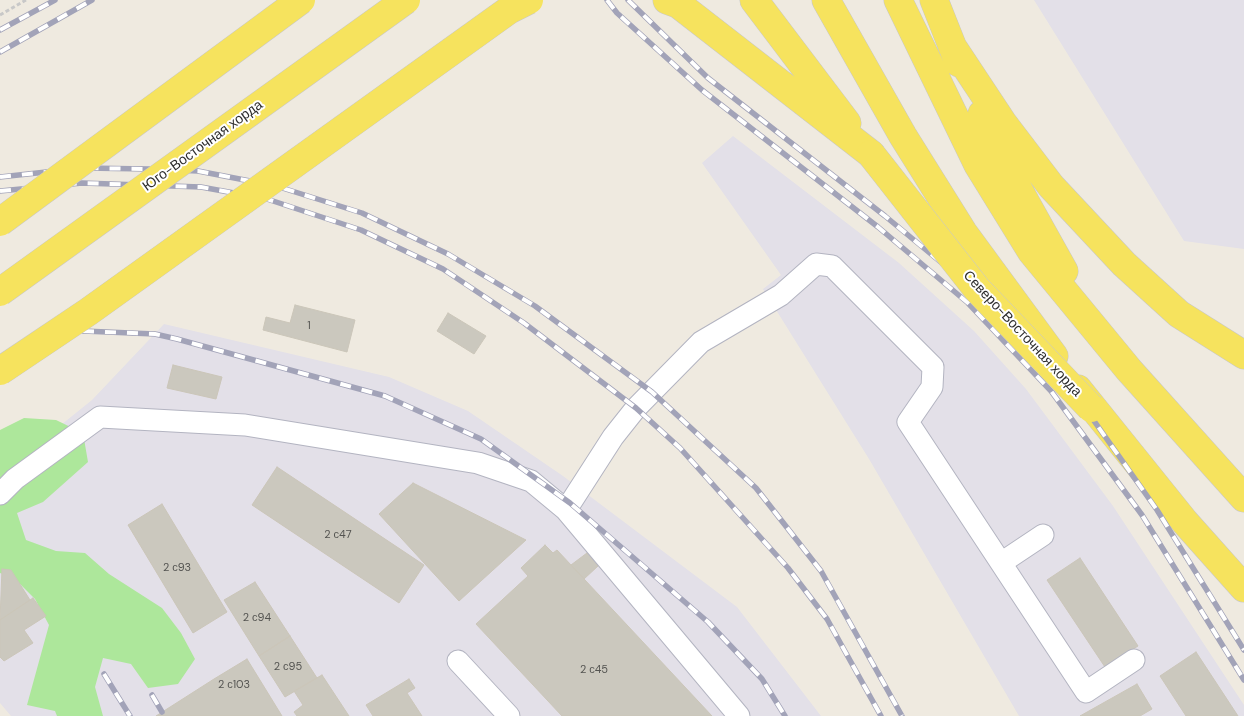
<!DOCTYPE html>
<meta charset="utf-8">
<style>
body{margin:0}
canvas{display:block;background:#efeae0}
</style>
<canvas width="1244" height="716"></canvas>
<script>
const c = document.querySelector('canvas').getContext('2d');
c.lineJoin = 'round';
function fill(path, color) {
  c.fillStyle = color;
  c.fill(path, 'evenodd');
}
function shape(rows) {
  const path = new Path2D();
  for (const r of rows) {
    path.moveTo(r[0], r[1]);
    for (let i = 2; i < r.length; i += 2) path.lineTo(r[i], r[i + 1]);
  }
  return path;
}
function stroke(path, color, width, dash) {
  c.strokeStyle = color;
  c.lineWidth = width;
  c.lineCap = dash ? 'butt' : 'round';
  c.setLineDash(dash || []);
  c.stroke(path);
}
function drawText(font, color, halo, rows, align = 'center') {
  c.font = font + ' "DM Sans",sans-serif';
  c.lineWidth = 4;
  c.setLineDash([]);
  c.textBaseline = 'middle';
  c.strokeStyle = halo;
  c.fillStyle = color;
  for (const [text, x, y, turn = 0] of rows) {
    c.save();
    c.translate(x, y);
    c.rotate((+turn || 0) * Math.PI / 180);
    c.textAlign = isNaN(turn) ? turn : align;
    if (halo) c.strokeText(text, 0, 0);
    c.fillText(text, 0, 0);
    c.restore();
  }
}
fill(shape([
 [1034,0,1244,0,1244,249,1184,241],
 [733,136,899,263,974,331,1026,389,1113,506,1244,705,1244,716,1019,716,869,459,763,289,781,275,702,163],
 [164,324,389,377,468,411,563,476,737,607,821,716,11,716,0,703,0,474,92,400]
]), '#e3e0e8');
fill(shape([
 [24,418,56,420,83,433,88,462,43,502,17,513,26,540,56,551,85,553,109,574,162,608,181,633,195,659,178,684,148,688,131,664,103,658,95,687,103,716,57,716,55,711,27,705,49,625,35,599,14,578,0,573,0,430]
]), '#ade79b');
const building = shape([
 [295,305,355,320,347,352,263,330,266,317,290,323,295,305],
 [448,313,486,336,474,354,437,331,448,313],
 [173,365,222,377,216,399,167,388,173,365],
 [277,467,424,565,399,603,252,505,277,467],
 [413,483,526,540,459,601,379,514,413,483],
 [162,504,227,612,193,633,128,525,162,504],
 [545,545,553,553,557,550,712,716,562,716,476,624,528,576,521,568,545,545],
 [587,553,598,566,584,579,571,565,587,553],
 [1080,558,1138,646,1105,667,1047,580,1080,558],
 [2,569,11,570,30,600,0,620,2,569],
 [255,582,290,636,259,656,224,600,255,582],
 [33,598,46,616,24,630,33,643,4,661,0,657,0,620,33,598],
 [290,636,317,678,285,697,259,656,290,636],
 [1196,652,1238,716,1186,716,1160,676,1196,652],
 [247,659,282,716,156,716,214,679,247,659],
 [322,675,349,716,297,716,294,712,303,705,294,691,322,675],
 [409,679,415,688,407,693,422,716,373,716,366,705,409,679],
 [1137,684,1152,709,1140,716,1080,716,1137,684]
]);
fill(building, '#cbc8be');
stroke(building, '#cbc6b9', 1);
const minor = shape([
 [0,494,15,479,100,417,245,425,478,463,531,481,566,510,739,716],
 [566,510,613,437,636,408,701,342,781,295,816,264,832,266,933,367,932,387,908,422,1086,692,1134,660],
 [1001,563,1043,535],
 [458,661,509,716]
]);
const major = shape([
 [667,0,678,4,871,154],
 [754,0,847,123],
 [826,0,903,136,963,232,1054,356],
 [898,0,978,165,1031,251,1129,370,1244,498],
 [934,0,959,63],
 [952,46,1003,123,1051,186,1124,264,1179,314,1244,355],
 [982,114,1007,169,1064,271],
 [1078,389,1185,522,1244,588]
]);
stroke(minor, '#b3b4c1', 23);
stroke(major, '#c8c8c8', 29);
stroke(shape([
 [0,15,26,0]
]), '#c8c8c8', 3, [4, 2.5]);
stroke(minor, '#fff', 21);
stroke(major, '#f6e35e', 28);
const rail = shape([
 [607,0,617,13,702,90,878,227,968,303,1051,391,1142,515,1244,680],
 [628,0,708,78,885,216,972,288,1063,377,1157,510,1244,650],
 [0,30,55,0],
 [0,52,92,0],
 [0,177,83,168,149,169,198,171,276,186,362,213,448,254,535,306,652,392,756,488,821,571,902,716],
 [0,191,82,183,201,187,267,199,361,230,443,269,524,323,636,408,680,448,788,568,827,619,881,716],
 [83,331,155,334,177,339,385,396,481,439,570,503,708,622,762,679,785,716],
 [104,674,130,716],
 [152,695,162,712]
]);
stroke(rail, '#a2a3b8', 5.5);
stroke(rail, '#fff', 4, [11]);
const majorBridge = shape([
 [871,154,977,289,1091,408],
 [0,222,301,0],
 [0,292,406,0],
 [0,371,88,312,509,10,529,0]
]);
stroke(majorBridge, '#c8c8c8', 29, []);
stroke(majorBridge, '#f6e35e', 28);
drawText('11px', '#545451', null, [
 ["1",309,326],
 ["2 с47",338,535],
 ["2 с93",177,568],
 ["2 с94",257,618],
 ["2 с95",288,667],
 ["2 с45",594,670],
 ["2 с103",234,685]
]);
drawText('14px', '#2d2d2d', '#fff', [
 ["Юго-Восточная хорда",203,146,-36],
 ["Северо-Восточная хорда",1022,334,47]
]);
</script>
